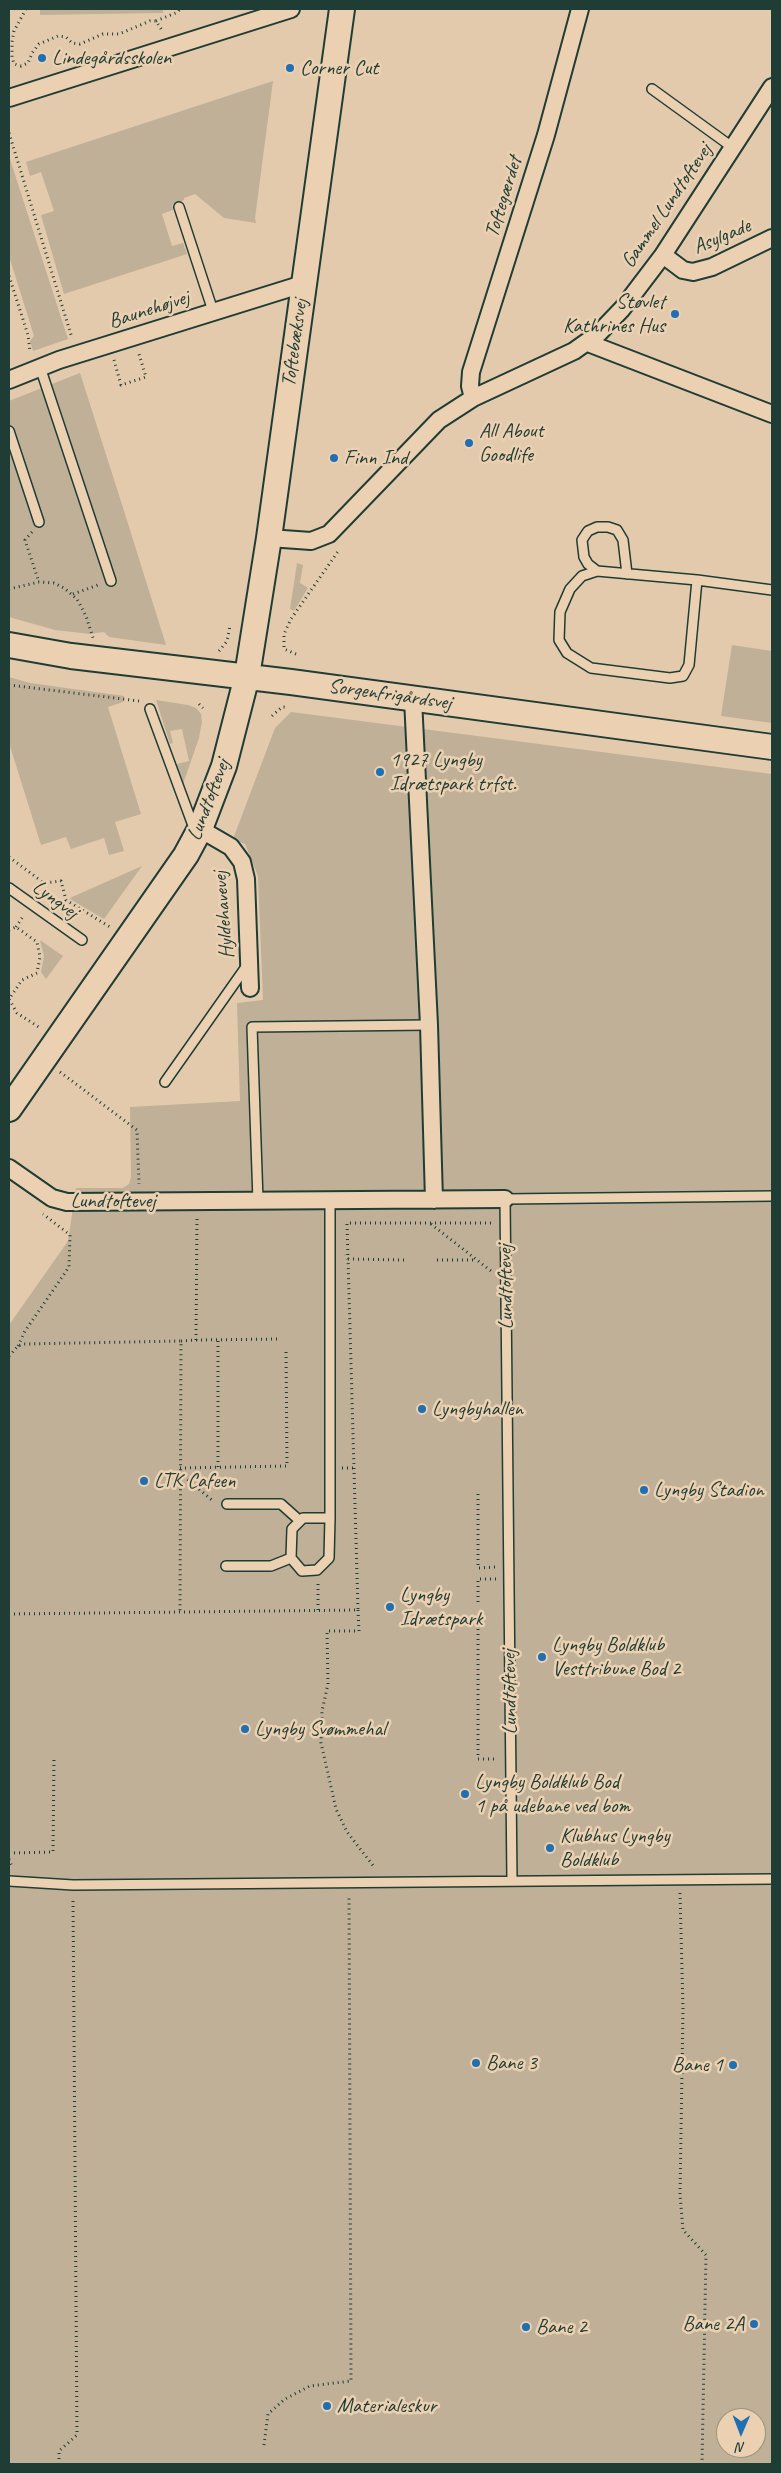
<!DOCTYPE html>
<meta charset="utf-8">
<style>
body{margin:0}
#map{position:relative;width:781px;height:2473px;overflow:hidden;background:#e3caad;font-family:Caveat,sans-serif}
canvas{display:block}
.frame{position:absolute;inset:0;border:10px solid #1f3d34;pointer-events:none}
.north{position:absolute;left:716px;top:2408px;width:50px;height:50px;box-sizing:border-box;background:#ebd0b2;border:1px solid #999580;border-radius:50%;rotate:181deg;font-size:14px;font-weight:700;line-height:20px;text-align:center;color:#1f3d34}
.north::after{content:'';display:block;margin:auto;width:18px;height:22px;background:#1f6fb2;clip-path:polygon(50% 0,100% 100%,50% 72%,0 100%)}
</style>
<div id="map">
<canvas width="781" height="2473"></canvas>
<div class="frame"></div>
<div class="north">N</div>
</div>
<script>
const c = document.querySelector('canvas').getContext('2d');
c.lineJoin = 'round';
function fill(path, color) {
  c.fillStyle = color;
  c.fill(path, 'evenodd');
}
function shape(rows) {
  const path = new Path2D();
  for (const r of rows) {
    path.moveTo(r[0], r[1]);
    for (let i = 2; i < r.length; i += 2) path.lineTo(r[i], r[i + 1]);
  }
  return path;
}
function stroke(path, color, width, dash) {
  c.strokeStyle = color;
  c.lineWidth = width;
  c.lineCap = dash ? 'butt' : 'round';
  c.setLineDash(dash || []);
  c.stroke(path);
}
function drawText(font, color, halo, rows, align = 'center') {
  c.font = font + ' Caveat,sans-serif';
  c.lineWidth = 5;
  c.setLineDash([]);
  c.textBaseline = 'middle';
  c.strokeStyle = halo;
  c.fillStyle = color;
  for (const [text, x, y, turn = 0] of rows) {
    c.save();
    c.translate(x, y);
    c.rotate((+turn || 0) * Math.PI / 180);
    c.textAlign = isNaN(turn) ? turn : align;
    if (halo) c.strokeText(text, 0, 0);
    c.fillText(text, 0, 0);
    c.restore();
  }
}
fill(shape([
 [40,9,163,9,163,13,40,15],
 [273,81,255,218,256,223,224,218,195,194,184,198,184,200,172,205,173,210,162,214,172,246,183,243,187,254,64,294,41,215,54,211,41,172,30,176,26,162],
 [9,156,68,339,33,351,30,341,34,336,9,256],
 [80,373,125,514,166,645,109,637,104,632,90,634,55,630,9,617,9,401],
 [297,563,303,565,300,583,308,588,294,611,290,609],
 [732,645,772,651,772,723,721,716],
 [9,677,30,683,124,696,123,702,108,707,141,814,115,822,124,851,109,855,104,838,71,849,66,837,41,845,9,743],
 [156,700,188,705,196,708,201,714,202,722,199,738,183,784,177,764,189,761,182,729,170,731,173,743,170,744],
 [291,712,772,774,772,2464,9,2464,9,1325,68,1241,76,1188,123,1188,129,1184,131,1177,130,1107,240,1101,237,1003,263,1000,258,876,245,844,233,839,275,728],
 [726,2418,756,2418,756,2448,726,2448],
 [142,866,104,919,70,899,72,897],
 [40,940,63,956,46,979,41,972,44,956]
]), '#bfb097');
const lane = shape([
 [652,89,732,147],
 [179,207,213,311],
 [40,367,111,581],
 [9,431,39,522],
 [597,571,588,564,584,557,582,540,588,531,597,527,608,527,617,530,623,540,627,574],
 [697,580,689,665,683,676,670,678,591,668,567,653,559,640,560,612,570,589,582,576,597,571,697,580,772,590],
 [150,709,195,831],
 [9,888,82,940],
 [165,1082,248,964],
 [258,1201,252,1027,429,1025],
 [227,1504,281,1504,300,1521],
 [330,1518,303,1518,292,1529,291,1558,302,1571,317,1570,329,1558,330,1518,330,1200],
 [226,1566,271,1566,291,1558],
 [9,1881,73,1885,772,1879],
 [512,1881,505,1199,772,1196]
]);
const street = shape([
 [9,98,291,9],
 [663,255,683,270,693,272,712,267,772,238],
 [588,343,772,414],
 [9,380,59,360,303,284],
 [473,398,470,386,471,372,546,135,580,9],
 [269,538,311,541,329,534,439,420,473,398,574,351,598,334,622,309,663,255,772,87],
 [413,699,429,1025,434,1200],
 [200,829,231,847,242,862,246,879,250,988],
 [9,1168,52,1198,67,1202,505,1199]
]);
const secondary = shape([
 [9,645,71,656,291,682,772,747],
 [9,1109,186,855,200,829,224,766,247,676,269,538,342,9]
]);
stroke(lane, '#1f3d34', 12);
stroke(street, '#1f3d34', 20);
stroke(secondary, '#1f3d34', 28);
stroke(shape([
 [26,9,14,31,12,42,12,57,14,64,21,66,28,63,32,53,39,44,58,36,66,37,72,43,80,44,103,34,119,34,150,21,156,21,163,32],
 [156,21,178,12,180,9],
 [9,133,72,338],
 [9,276,28,335,30,352],
 [114,360,121,385,146,377,139,354],
 [32,532,25,540,39,582],
 [9,589,39,582,54,583,64,588,77,599,86,616,93,638],
 [73,594,98,585],
 [219,651,227,641,230,626],
 [296,654,284,649,284,634,291,619,339,550],
 [9,685,139,701],
 [199,704,203,708],
 [272,716,282,707,287,707],
 [9,857,44,883,61,881,66,900,110,927],
 [16,927,24,915],
 [9,930,16,927,37,942,40,957,37,973,22,980,9,999,17,1013,40,1028],
 [60,1072,137,1130,139,1184],
 [431,1224,491,1271],
 [404,1260,348,1259,347,1223,492,1223],
 [437,1260,476,1260],
 [196,1340,281,1339],
 [181,1341,196,1340,197,1218],
 [18,1346,25,1331,69,1267,70,1235,43,1214],
 [9,1356,18,1346,24,1344,181,1341,180,1612],
 [218,1467,218,1340],
 [180,1468,287,1466,286,1348],
 [342,1468,354,1468],
 [180,1473,213,1501],
 [478,1494,478,1568,496,1567],
 [318,1584,318,1610],
 [478,1602,478,1579,496,1579],
 [358,1610,359,1631,327,1631,328,1684,322,1711,321,1743,336,1809,347,1832,375,1868],
 [9,1614,358,1610,348,1259,345,1255],
 [478,1629,478,1759,498,1759],
 [9,1853,53,1852,54,1758],
 [9,1859,12,1867],
 [680,1893,683,2009,680,2195,683,2230,706,2255,702,2464],
 [264,2445,268,2414,285,2399,310,2386,351,2381,349,1895],
 [59,2464,59,2451,77,2435,73,1898]
]), '#1f3d34', 3, [1, 4]);
stroke(lane, '#ebd0b2', 9);
stroke(street, '#ebd0b2', 16);
stroke(secondary, '#ebd0b2', 24);
for (const [x, y, r, color] of [
 [42,58,5,"#1f6fb2"],
 [290,68,5,"#1f6fb2"],
 [675,314,5,"#1f6fb2"],
 [469,443,5,"#1f6fb2"],
 [334,458,5,"#1f6fb2"],
 [380,772,5,"#1f6fb2"],
 [422,1409,5,"#1f6fb2"],
 [144,1481,5,"#1f6fb2"],
 [644,1490,5,"#1f6fb2"],
 [390,1607,5,"#1f6fb2"],
 [542,1657,5,"#1f6fb2"],
 [245,1729,5,"#1f6fb2"],
 [465,1794,5,"#1f6fb2"],
 [550,1848,5,"#1f6fb2"],
 [476,2063,5,"#1f6fb2"],
 [733,2065,5,"#1f6fb2"],
 [754,2324,5,"#1f6fb2"],
 [526,2327,5,"#1f6fb2"],
 [327,2406,5,"#1f6fb2"]
]) {
  const dot = new Path2D();
  dot.arc(x, y, r, 0, 2 * Math.PI);
  c.fillStyle = color;
  c.fill(dot);
  stroke(dot, '#ebd0b2', 2);
}
drawText('21px', '#1f3d34', '#ebd0b2', [
 ["Lindegårdsskolen",52,58],
 ["Corner Cut",300,68],
 ["Støvlet",665,302,"right"],
 ["Kathrines Hus",665,326,"right"],
 ["All About",479,431],
 ["Goodlife",479,455],
 ["Finn Ind",344,458],
 ["1927 Lyngby",390,760],
 ["Idrætspark trfst.",390,784],
 ["Lyngbyhallen",432,1409],
 ["LTK Cafeen",154,1481],
 ["Lyngby Stadion",654,1490],
 ["Lyngby",400,1595],
 ["Idrætspark",400,1619],
 ["Lyngby Boldklub",552,1645],
 ["Vesttribune Bod 2",552,1669],
 ["Lyngby Svømmehal",255,1729],
 ["Lyngby Boldklub Bod",475,1782],
 ["1 på udebane ved bom",475,1806],
 ["Klubhus Lyngby",560,1836],
 ["Boldklub",560,1860],
 ["Bane 3",486,2063],
 ["Bane 1",723,2065,"right"],
 ["Bane 2A",744,2324,"right"],
 ["Bane 2",536,2327],
 ["Materialeskur",337,2406]
], 'left');
drawText('21px', '#1f3d34', '#ebd0b2', [
 ["Toftegærdet",504,197,-73],
 ["Gammel Lundtoftevej",667,206,-56],
 ["Asylgade",722,237,-23],
 ["Baunehøjvej",149,310,-18],
 ["Toftebæksvej",295,343,-82],
 ["Sorgenfrigårdsvej",390,695,8],
 ["Lundtoftevej",209,800,-69],
 ["Lyngvej",55,900,36],
 ["Hyldehavevej",224,915,-95],
 ["Lundtoftevej",113,1201],
 ["Lundtoftevej",506,1287,-91],
 ["Lundtoftevej",510,1692,-91]
]);
</script>
